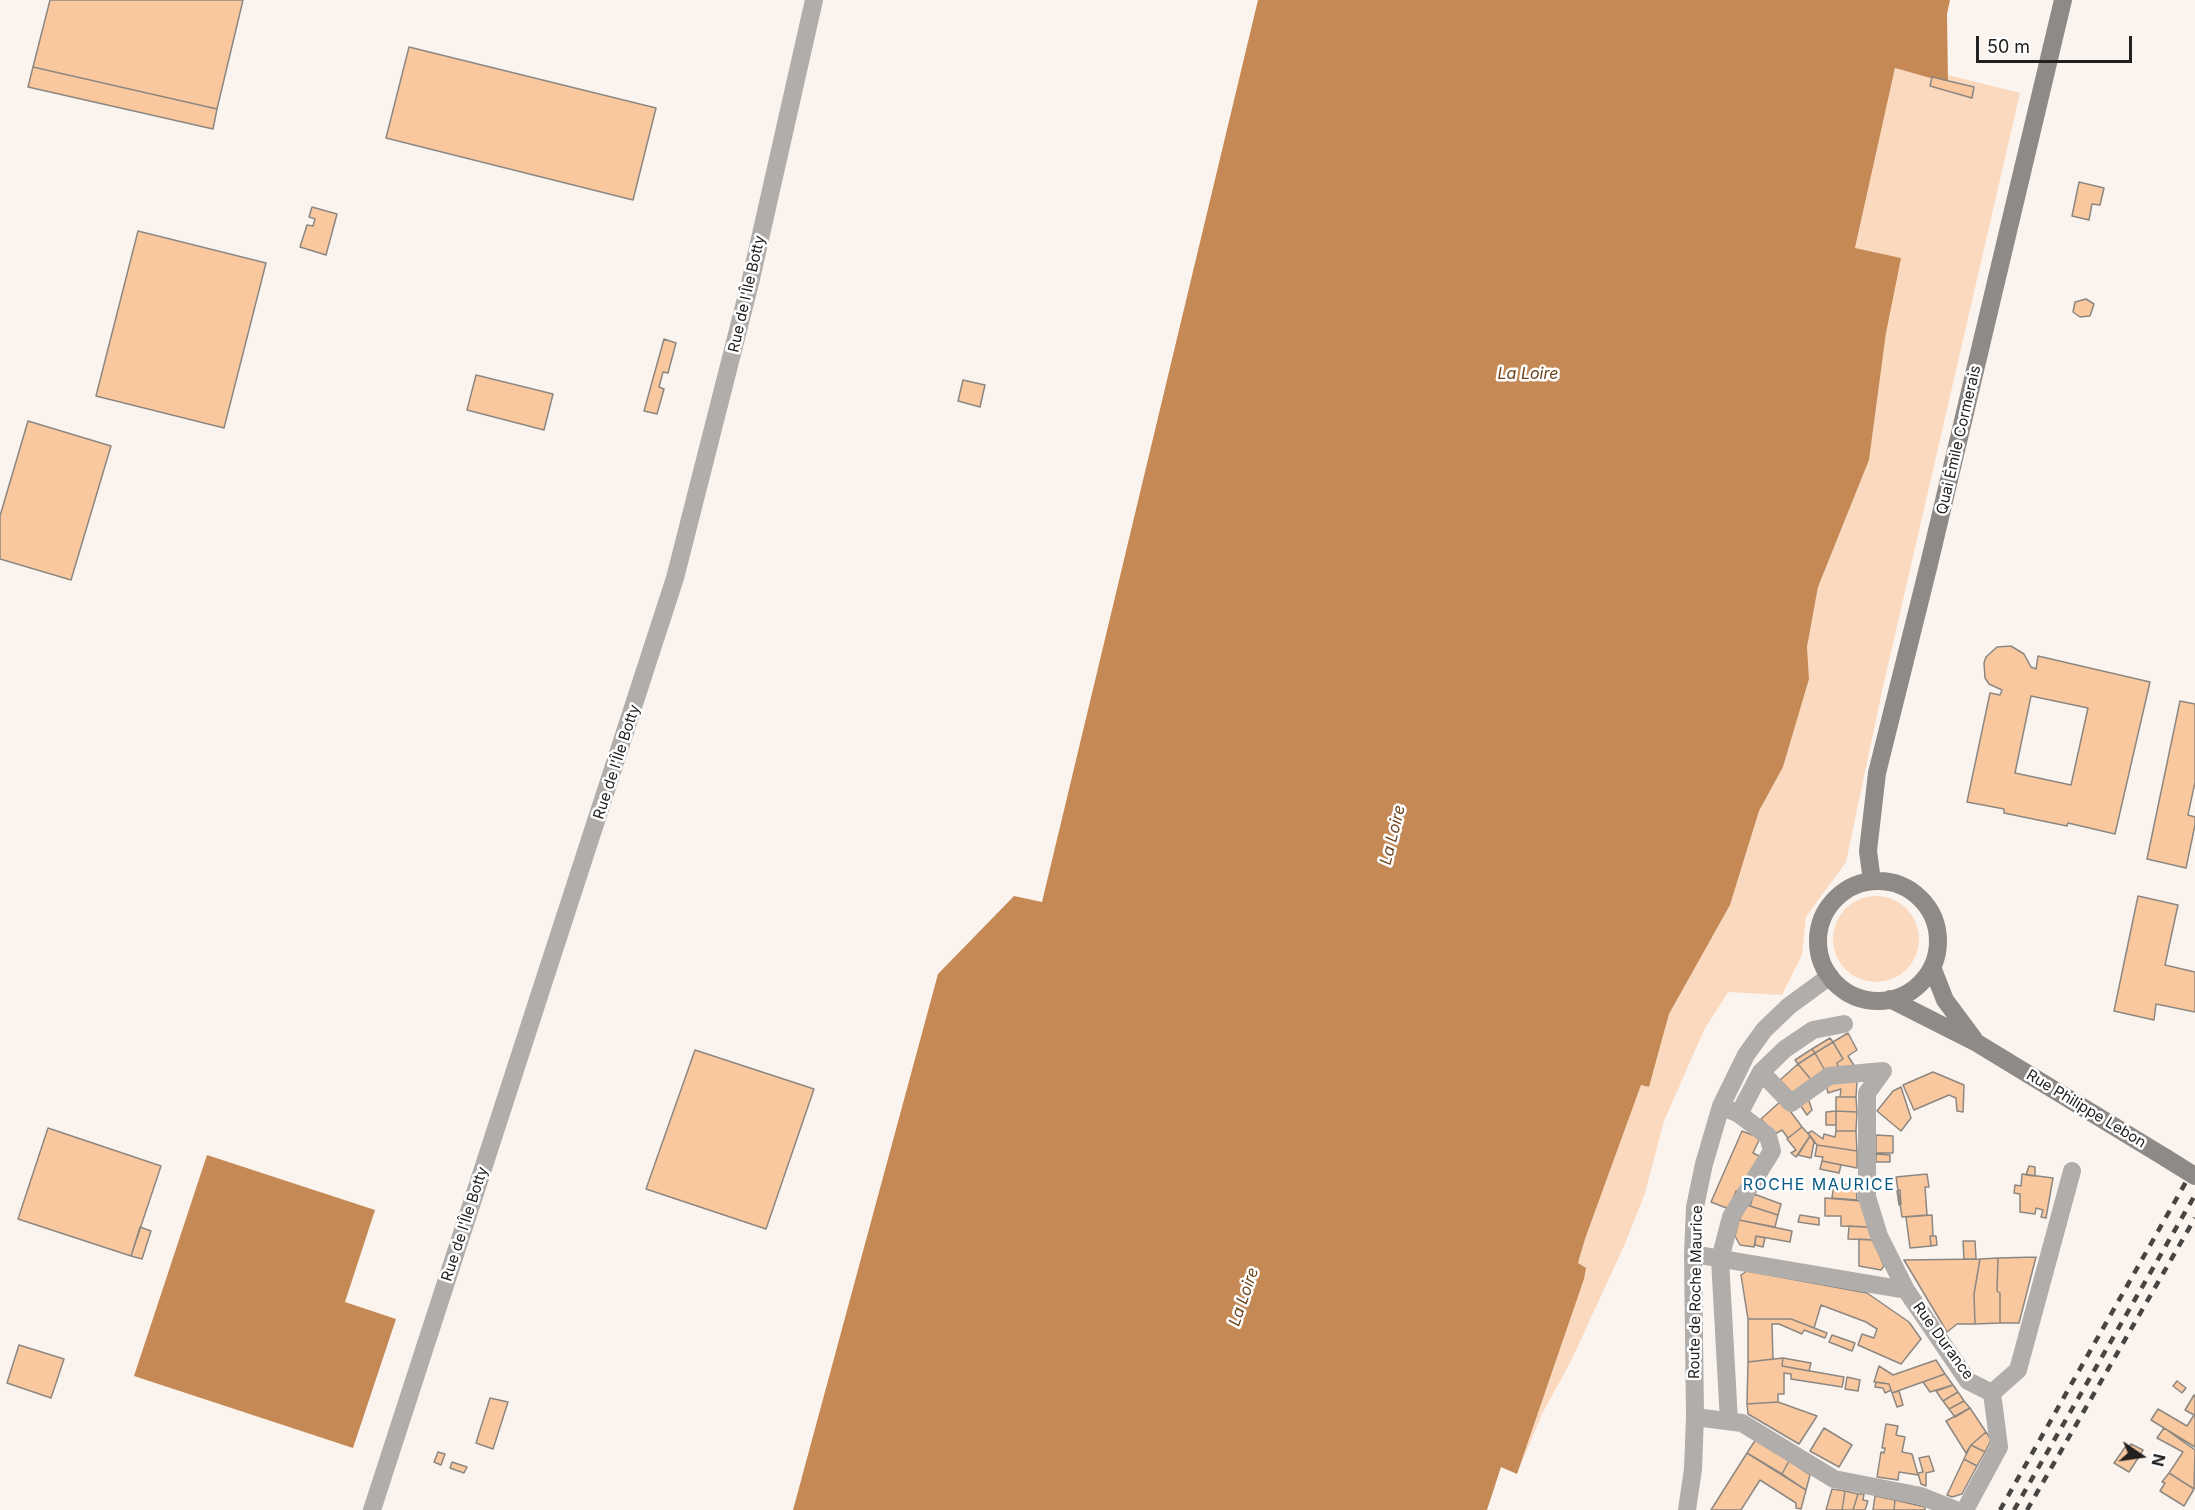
<!DOCTYPE html>
<meta charset="utf-8">
<style>
body{margin:0}
#map{position:relative;width:2195px;height:1510px;overflow:hidden;background:#fbf4ee;font-family:Inter,sans-serif}
canvas{display:block}
.north{position:absolute;left:2111px;top:1426px;width:60px;height:60px;-webkit-text-stroke:4px #fff;paint-order:stroke;rotate:103deg;font-size:16px;font-weight:700;line-height:24px;text-align:center;color:#23211f}
.north::after{content:'';display:block;margin:auto;width:21px;height:27px;background:#23211f;clip-path:polygon(50% 0,100% 100%,50% 72%,0 100%)}
.scale{position:absolute;left:1976px;top:36px;width:156px;height:27px;box-sizing:border-box;border:3px solid #23211f;border-top:0;padding-left:8px;font-size:18px;line-height:21px;white-space:nowrap;color:#23211f;-webkit-text-stroke:4px #fff;paint-order:stroke}
</style>
<div id="map">
<canvas width="2195" height="1510"></canvas>
<div class="north">N</div>
<div class="scale">50 m</div>
</div>
<script>
const c = document.querySelector('canvas').getContext('2d');
c.lineJoin = 'round';
function fill(path, color) {
  c.fillStyle = color;
  c.fill(path, 'evenodd');
}
function shape(rows) {
  const path = new Path2D();
  for (const r of rows) {
    if (r.length === 3) {
      path.moveTo(r[0] + r[2], r[1]);
      path.arc(r[0], r[1], r[2], 0, 2 * Math.PI);
      continue;
    }
    path.moveTo(r[0], r[1]);
    for (let i = 2; i < r.length; i += 2) path.lineTo(r[i], r[i + 1]);
  }
  return path;
}
function stroke(path, color, width, dash) {
  c.strokeStyle = color;
  c.lineWidth = width;
  c.lineCap = dash ? 'butt' : 'round';
  c.setLineDash(dash || []);
  c.stroke(path);
}
function drawText(font, color, halo, rows, align = 'center') {
  c.font = font + ' Inter,sans-serif';
  c.lineWidth = 5;
  c.setLineDash([]);
  c.textBaseline = 'middle';
  c.strokeStyle = halo;
  c.fillStyle = color;
  for (const [text, x, y, turn = 0] of rows) {
    c.save();
    c.translate(x, y);
    c.rotate((+turn || 0) * Math.PI / 180);
    c.textAlign = isNaN(turn) ? turn : align;
    if (halo) c.strokeText(text, 0, 0);
    c.fillText(text, 0, 0);
    c.restore();
  }
}
fill(shape([
 [1895,68,1948,83,1948,75,2020,93,1882,691,1846,862,1806,917,1802,955,1782,995,1728,992,1704,1030,1664,1121,1645,1193,1624,1246,1570,1363,1542,1414,1517,1474,1584,1279,1578,1263,1585,1239,1641,1085,1649,1087,1669,1014,1730,905,1759,811,1783,767,1809,679,1807,647,1818,587,1869,460,1886,333,1900,258,1855,249],
 [1876,939,43]
]), '#fad9bf');
fill(shape([
 [1258,0,1950,0,1947,14,1948,83,1895,68,1855,248,1901,258,1886,333,1869,460,1818,587,1807,647,1809,679,1783,767,1759,811,1730,905,1669,1014,1649,1087,1641,1085,1585,1239,1578,1263,1586,1268,1584,1279,1517,1474,1501,1467,1487,1510,793,1510,938,974,1014,896,1042,902],
 [207,1155,375,1210,345,1302,396,1319,353,1448,134,1376]
]), '#c58955');
const building = shape([
 [50,0,243,0,217,109,33,67,50,0],
 [409,47,656,108,633,200,386,138,409,47],
 [33,67,217,109,213,129,28,87,33,67],
 [1932,77,1974,87,1972,98,1930,86,1932,77],
 [2079,182,2104,188,2100,205,2092,204,2089,220,2072,216,2079,182],
 [312,207,337,214,326,255,300,247,307,225,313,226,315,219,309,217,312,207],
 [138,231,266,263,224,428,96,396,138,231],
 [2086,299,2094,304,2090,316,2080,317,2073,312,2075,302,2086,299],
 [664,339,676,343,668,373,663,372,659,387,664,389,657,414,644,411,664,339],
 [476,375,553,394,544,430,467,410,476,375],
 [963,380,985,385,980,407,958,401,963,380],
 [28,421,111,446,71,580,0,559,0,516,28,421],
 [2011,646,2024,654,2031,667,2036,669,2038,656,2150,682,2115,834,2068,823,2067,826,2004,813,2004,809,1967,802,1990,693,2000,695,2002,690,1989,684,1985,678,1984,663,1986,657,1997,647,2011,646],
 [2031,696,2088,708,2071,785,2015,773,2031,696],
 [2180,701,2195,704,2195,782,2188,815,2195,817,2195,825,2186,868,2147,859,2180,701],
 [2138,896,2178,905,2165,965,2195,972,2195,1012,2156,1004,2154,1020,2114,1011,2138,896],
 [1848,1033,1857,1050,1848,1056,1855,1067,1839,1070,1837,1063,1843,1059,1833,1042,1848,1033],
 [1830,1038,1833,1042,1815,1053,1812,1049,1830,1038],
 [1833,1042,1843,1059,1837,1063,1839,1070,1827,1074,1815,1053,1833,1042],
 [1812,1049,1815,1053,1798,1064,1795,1060,1812,1049],
 [695,1050,814,1089,766,1229,646,1189,695,1050],
 [1815,1053,1827,1074,1813,1082,1798,1064,1815,1053],
 [1798,1064,1813,1082,1794,1095,1780,1080,1798,1064],
 [1933,1072,1964,1085,1963,1112,1957,1111,1956,1098,1949,1095,1914,1110,1903,1085,1933,1072],
 [1825,1081,1857,1081,1856,1097,1840,1097,1841,1089,1828,1093,1825,1081],
 [1901,1087,1911,1118,1901,1131,1877,1111,1893,1091,1901,1087],
 [1807,1095,1812,1110,1807,1115,1798,1102,1807,1095],
 [1836,1097,1856,1097,1857,1112,1836,1111,1836,1097],
 [1782,1100,1802,1127,1788,1138,1782,1130,1775,1134,1761,1119,1782,1100],
 [1836,1111,1836,1125,1826,1125,1826,1112,1836,1111],
 [1836,1111,1857,1112,1856,1131,1836,1131,1836,1111],
 [1802,1127,1810,1136,1796,1157,1791,1153,1796,1150,1787,1139,1802,1127],
 [48,1128,161,1166,131,1256,18,1219,48,1128],
 [1742,1131,1760,1138,1753,1153,1761,1157,1740,1192,1736,1191,1729,1209,1711,1202,1742,1131],
 [1812,1131,1823,1139,1824,1134,1835,1137,1836,1131,1856,1131,1857,1151,1817,1145,1808,1133,1812,1131],
 [1876,1135,1893,1136,1893,1153,1876,1153,1876,1135],
 [1810,1136,1814,1142,1811,1158,1798,1155,1810,1136],
 [1817,1145,1857,1151,1857,1168,1822,1161,1823,1157,1815,1156,1817,1145],
 [1876,1154,1890,1155,1890,1162,1876,1162,1876,1154],
 [1822,1161,1841,1165,1839,1173,1820,1169,1822,1161],
 [2029,1166,2035,1167,2035,1176,2026,1175,2029,1166],
 [1927,1174,1929,1187,1925,1187,1927,1215,1902,1217,1896,1177,1927,1174],
 [2022,1174,2053,1178,2046,1218,2041,1217,2043,1210,2036,1208,2035,1214,2020,1212,2020,1194,2014,1193,2015,1185,2021,1186,2022,1174],
 [1834,1183,1856,1185,1857,1200,1832,1198,1834,1183],
 [1900,1190,1901,1204,1899,1205,1897,1191,1900,1190],
 [1754,1194,1781,1204,1778,1215,1750,1206,1754,1194],
 [1825,1198,1861,1201,1868,1227,1841,1226,1841,1216,1825,1216,1825,1198],
 [1747,1205,1778,1215,1775,1227,1739,1220,1747,1205],
 [1800,1215,1819,1218,1819,1225,1798,1222,1800,1215],
 [1932,1215,1933,1236,1930,1236,1931,1246,1910,1248,1906,1217,1932,1215],
 [1739,1220,1792,1231,1790,1242,1756,1236,1754,1247,1740,1245,1735,1236,1739,1220],
 [1849,1226,1868,1227,1873,1240,1848,1239,1849,1226],
 [140,1227,151,1231,142,1259,131,1256,140,1227],
 [1756,1236,1765,1238,1763,1247,1755,1245,1756,1236],
 [1930,1236,1936,1236,1937,1245,1931,1246,1930,1236],
 [1859,1239,1873,1240,1884,1266,1881,1270,1859,1266,1859,1239],
 [1963,1241,1975,1241,1976,1259,1964,1259,1963,1241],
 [2036,1257,2019,1323,2000,1323,2000,1293,1997,1291,1998,1258,2036,1257],
 [1998,1258,1997,1291,2000,1293,2000,1323,1975,1324,1974,1294,1980,1259,1998,1258],
 [1980,1259,1974,1294,1975,1324,1957,1324,1947,1332,1904,1260,1980,1259],
 [1747,1271,1867,1293,1909,1322,1921,1339,1901,1364,1858,1345,1862,1334,1874,1338,1877,1329,1866,1322,1821,1305,1814,1328,1791,1319,1748,1319,1741,1275,1747,1271],
 [1748,1319,1791,1319,1827,1333,1825,1338,1804,1330,1802,1334,1779,1324,1772,1324,1773,1359,1748,1362,1748,1319],
 [1832,1335,1855,1343,1852,1351,1829,1342,1832,1335],
 [19,1345,64,1359,51,1398,7,1383,19,1345],
 [1783,1358,1811,1363,1809,1371,1782,1366,1783,1358],
 [1783,1358,1782,1366,1844,1377,1842,1387,1791,1379,1791,1374,1784,1373,1784,1394,1778,1394,1778,1402,1747,1404,1748,1362,1783,1358],
 [1936,1360,1945,1374,1892,1393,1889,1384,1874,1382,1879,1366,1893,1375,1936,1360],
 [1945,1374,1953,1385,1930,1392,1923,1382,1945,1374],
 [1847,1377,1860,1380,1858,1391,1845,1389,1847,1377],
 [2177,1381,2186,1388,2182,1393,2173,1386,2177,1381],
 [1876,1382,1889,1384,1891,1390,1885,1393,1883,1388,1875,1387,1876,1382],
 [1953,1385,1958,1392,1943,1401,1936,1391,1953,1385],
 [1899,1391,1903,1405,1897,1407,1892,1393,1899,1391],
 [1958,1392,1964,1401,1949,1409,1943,1401,1958,1392],
 [2194,1395,2195,1396,2195,1447,2151,1420,2158,1409,2187,1426,2194,1415,2185,1410,2194,1395],
 [490,1398,508,1402,493,1449,476,1443,490,1398],
 [1964,1401,1970,1408,1955,1417,1949,1409,1964,1401],
 [1778,1402,1817,1416,1799,1444,1748,1414,1747,1404,1778,1402],
 [1970,1408,1986,1432,1971,1445,1966,1453,1946,1421,1970,1408],
 [1886,1424,1898,1426,1896,1435,1905,1437,1902,1452,1912,1454,1918,1475,1899,1472,1898,1480,1877,1477,1881,1452,1884,1453,1885,1448,1882,1448,1886,1424],
 [1824,1428,1852,1445,1839,1467,1810,1451,1824,1428],
 [2164,1428,2195,1450,2194,1489,2169,1473,2183,1452,2157,1438,2164,1428],
 [1986,1432,1991,1440,1985,1452,1971,1445,1986,1432],
 [1756,1439,1789,1461,1782,1474,1747,1453,1756,1439],
 [2131,1444,2143,1450,2140,1455,2128,1448,2131,1444],
 [1971,1445,1985,1452,1977,1466,1964,1459,1971,1445],
 [2126,1446,2140,1455,2129,1472,2114,1463,2126,1446],
 [438,1452,445,1454,441,1465,434,1462,438,1452],
 [1747,1453,1806,1490,1801,1509,1796,1508,1796,1503,1760,1480,1741,1510,1711,1510,1747,1453],
 [1929,1456,1934,1471,1926,1473,1926,1486,1921,1484,1918,1473,1923,1472,1919,1458,1929,1456],
 [1964,1459,1977,1466,1962,1494,1952,1497,1947,1495,1964,1459],
 [1789,1461,1810,1475,1806,1490,1782,1474,1789,1461],
 [452,1462,467,1467,464,1473,450,1468,452,1462],
 [2169,1473,2194,1489,2184,1506,2160,1491,2165,1483,2162,1482,2169,1473],
 [1832,1489,1845,1491,1842,1510,1826,1510,1832,1489],
 [1845,1491,1858,1494,1853,1510,1842,1510,1845,1491],
 [1858,1494,1864,1494,1863,1500,1868,1501,1865,1510,1853,1510,1858,1494],
 [1875,1496,1895,1500,1894,1510,1873,1510,1875,1496],
 [1895,1500,1925,1507,1925,1510,1894,1510,1895,1500]
]);
fill(building, '#fac89e');
stroke(building, '#8d8782', 1.5);
stroke(shape([
 [1883,1071,1867,1093,1867,1197,1879,1236,1906,1290],
 [1761,1072,1791,1103,1829,1076,1883,1071],
 [1721,1106,1739,1114,1768,1136,1772,1151,1731,1217,1720,1259,1729,1421],
 [1739,1114,1761,1072,1785,1049,1813,1030,1844,1024],
 [1693,1254,1906,1290,1968,1381,1992,1393,2018,1370,2072,1171],
 [1695,1417,1742,1423,1834,1479,1921,1496,1956,1510],
 [372,1510,675,578,750,283,814,0],
 [1687,1510,1693,1469,1695,1417,1693,1254,1695,1207,1704,1164,1721,1106,1746,1055,1764,1030,1789,1006,1830,976],
 [1965,1510,1999,1447,1992,1393]
]), '#b0adab', 18);
stroke(shape([
 [1872,881,1868,851,1877,773,1929,564,2063,0],
 [1878,941,60],
 [1932,967,1945,1000,1974,1039],
 [1890,999,1977,1043,2166,1158]
]), '#8e8a87', 18);
stroke(shape([
 [2000,1510,2195,1166],
 [2014,1510,2195,1195],
 [2027,1510,2195,1218]
]), '#474442', 4.5, [8, 8]);
stroke(shape([
 [2166,1158,2195,1176]
]), '#8e8a87', 18);
drawText('15px', '#23211f', '#fff', [
 ["Rue de l'Île Botty",747,294,-77],
 ["Quai Émile Cormerais",1959,440,-77],
 ["Rue de l'Île Botty",617,762,-72],
 ["Rue Philippe Lebon",2086,1109,31],
 ["Rue de l'Île Botty",465,1224,-72],
 ["Route de Roche Maurice",1696,1292,-89],
 ["Rue Durance",1943,1341,54]
]);
drawText('italic 16px', '#6b421b', '#fff', [
 ["La Loire",1528,374],
 ["La Loire",1393,835,-76],
 ["La Loire",1244,1297,-71]
]);
c.letterSpacing = '1.5px';
drawText('16px', '#085985', '#fff', [
 ["ROCHE MAURICE",1819,1185]
]);
c.letterSpacing = '0px';
</script>
